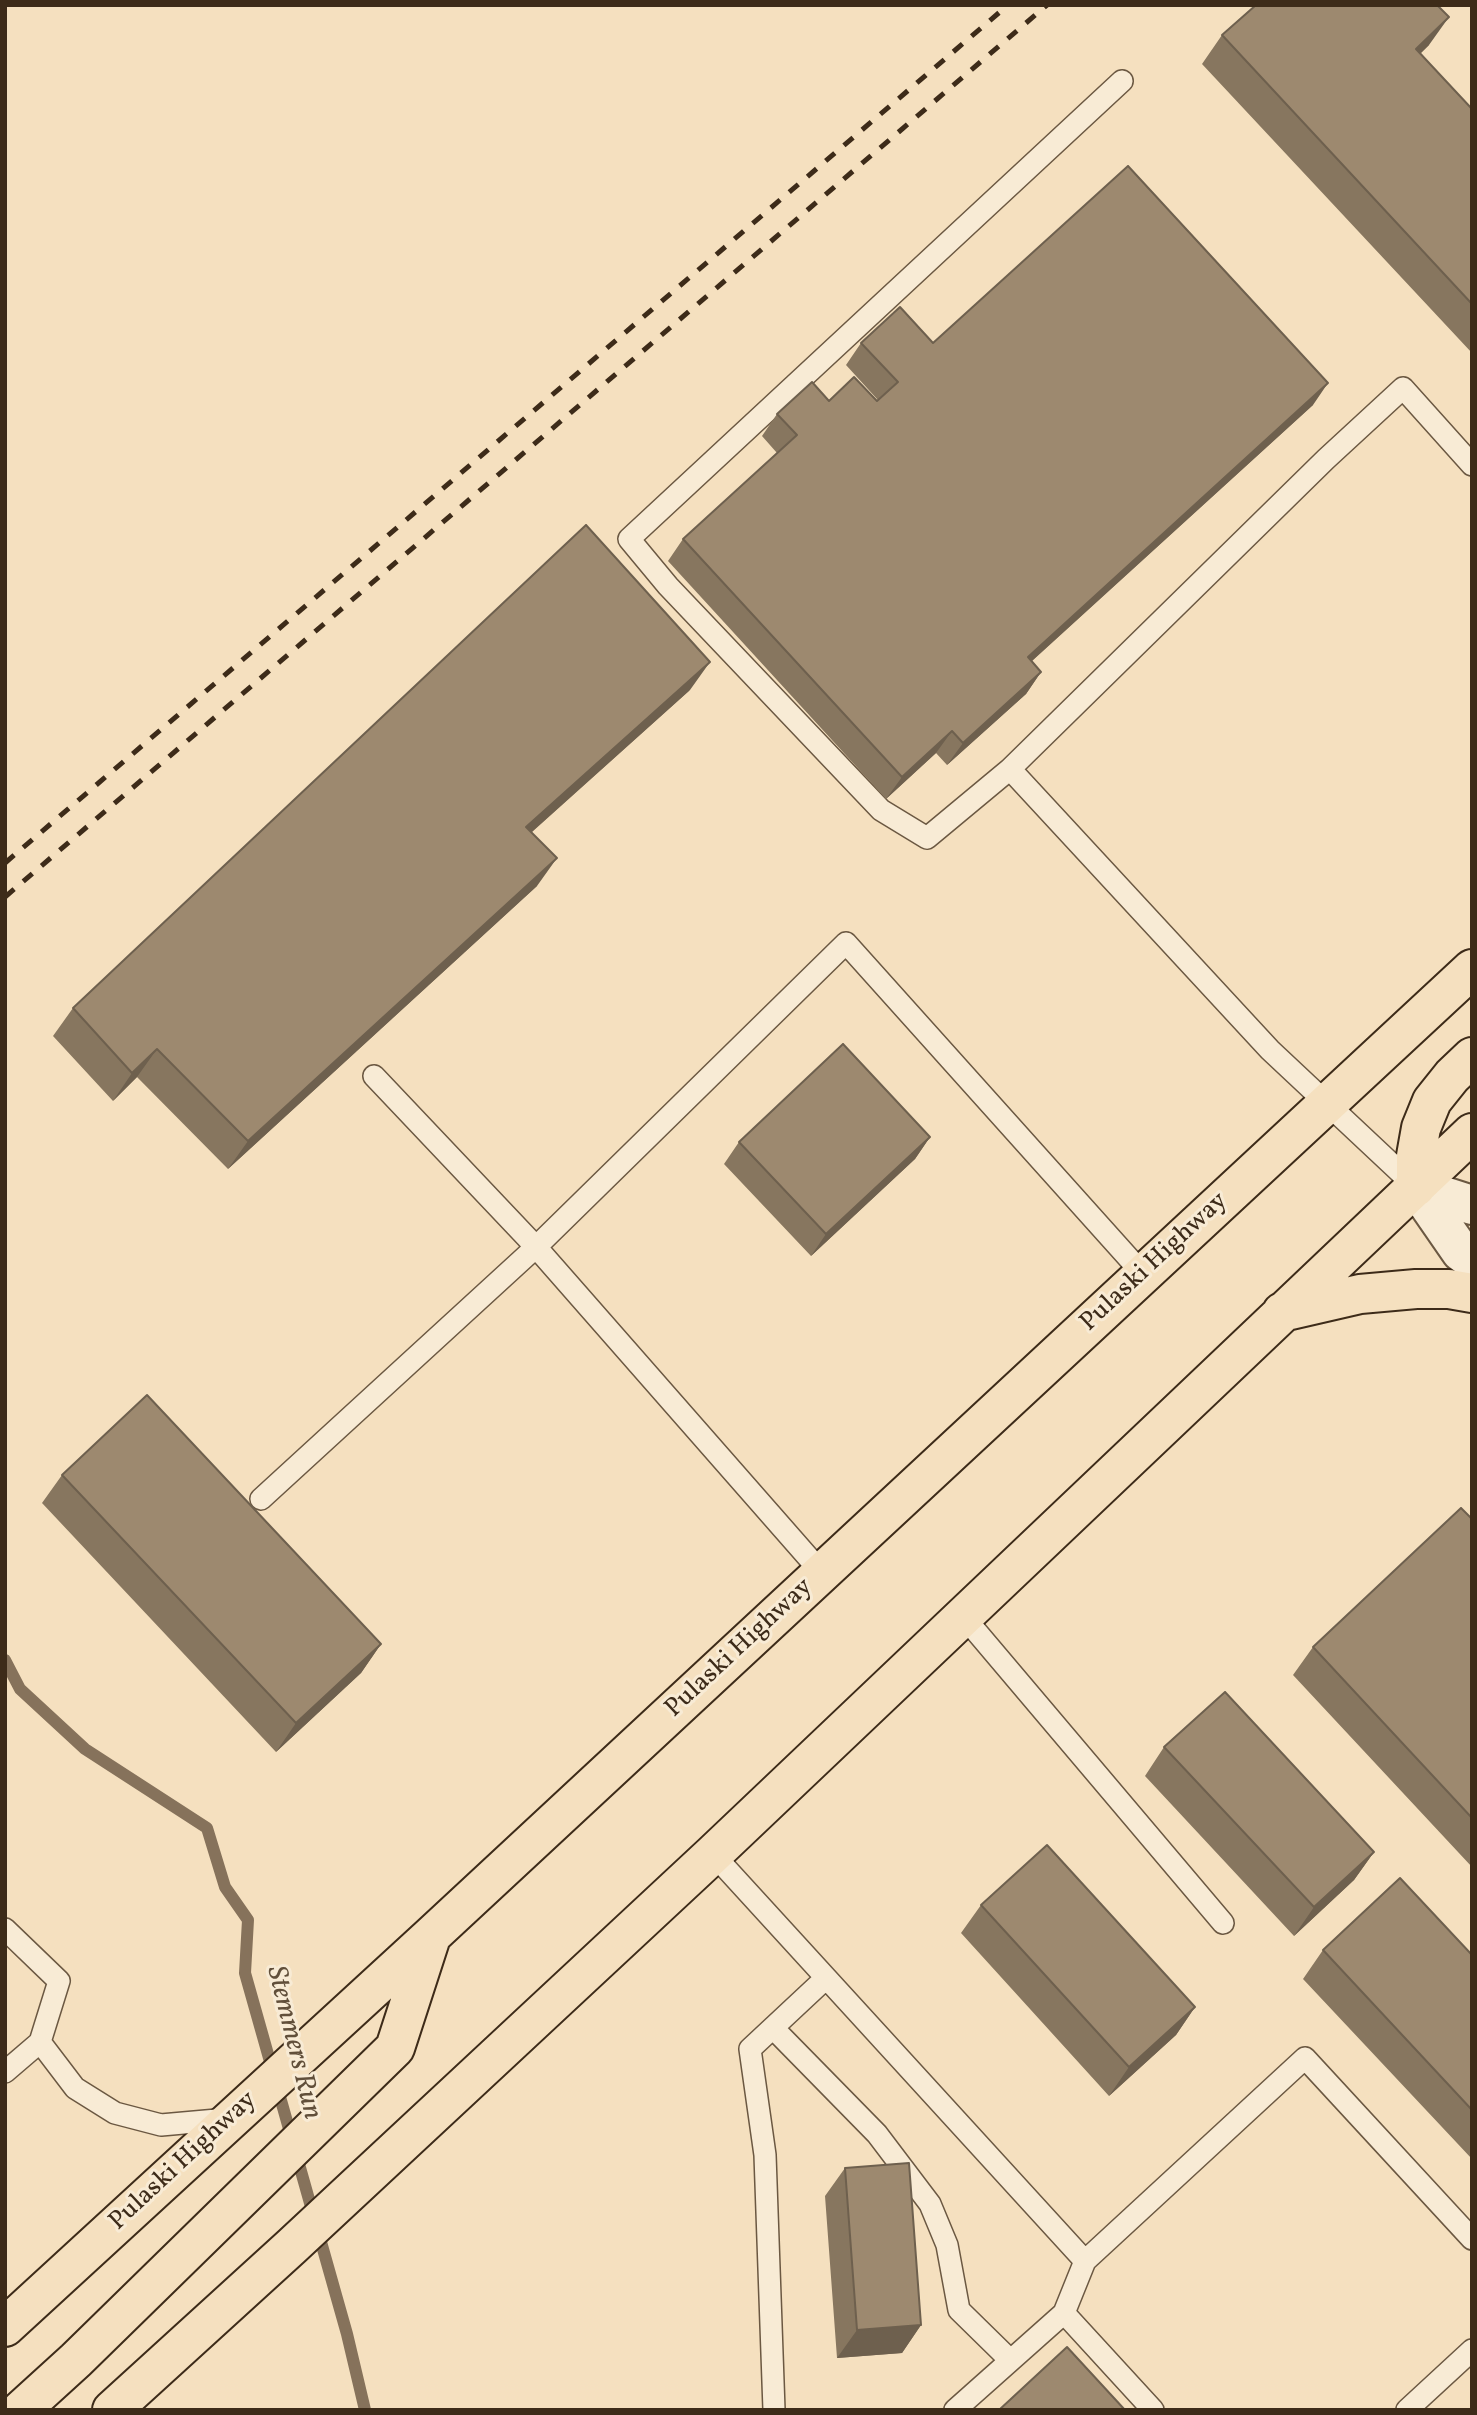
<!DOCTYPE html>
<style>
body{margin:0}
#map{position:relative;width:1477px;height:2415px;overflow:hidden;background:#f5e0bf;font-family:Vollkorn,serif}
canvas{display:block}
.frame{position:absolute;inset:0;border:7px solid #3d2b19;pointer-events:none}
</style>
<div id="map">
<canvas width="1477" height="2415"></canvas>
<div class="frame"></div>
</div>
<script>
const c = document.querySelector('canvas').getContext('2d');
c.lineJoin = 'round';
function shape(rows) {
  const path = new Path2D();
  for (const r of rows) {
    path.moveTo(r[0], r[1]);
    for (let i = 2; i < r.length; i += 2) path.lineTo(r[i], r[i + 1]);
  }
  return path;
}
function stroke(path, color, width, dash) {
  c.strokeStyle = color;
  c.lineWidth = width;
  c.lineCap = dash ? 'butt' : 'round';
  c.setLineDash(dash || []);
  c.stroke(path);
}
function fill(path, color) {
  c.fillStyle = color;
  c.fill(path, 'evenodd');
}
function drawText(font, color, halo, rows, align = 'center') {
  c.font = font + ' Vollkorn,serif';
  c.lineWidth = 6;
  c.setLineDash([]);
  c.textBaseline = 'middle';
  c.strokeStyle = halo;
  c.fillStyle = color;
  for (const [text, x, y, turn = 0] of rows) {
    c.save();
    c.translate(x, y);
    c.rotate((+turn || 0) * Math.PI / 180);
    c.textAlign = isNaN(turn) ? turn : align;
    if (halo) c.strokeText(text, 0, 0);
    c.fillText(text, 0, 0);
    c.restore();
  }
}
stroke(shape([
 [5,1660,20,1689,85,1749,207,1828,225,1887,248,1920,245,1973,347,2334,365,2410]
]), '#86725b', 12);
const service = shape([
 [1122,81,629,539,668,586,881,810,927,838,1010,769,1270,1050,1416,1187],
 [1010,769,1326,459,1403,388,1472,465],
 [261,1499,536,1247,374,1076],
 [822,1573,536,1247,846,943,1143,1274],
 [964,1617,1223,1923],
 [713,1854,1085,2261],
 [5,1929,59,1981,40,2042,5,2072],
 [773,2028,877,2134,930,2204,947,2245,959,2310,1010,2360],
 [40,2042,75,2088,115,2113,161,2125,228,2119],
 [1064,2313,1153,2410],
 [774,2410,765,2155,750,2049,826,1978],
 [955,2410,1064,2313,1085,2261,1305,2058,1472,2239],
 [1407,2410,1472,2350]
]);
const minor = shape([
 [1416,1187,1461,1252,1472,1260],
 [1416,1187,1472,1205]
]);
const trunk = shape([
 [1416,1187,1416,1156,1421,1128,1432,1101,1452,1076,1472,1057],
 [1282,1312,1360,1294,1416,1289,1449,1289,1472,1293],
 [5,2327,432,1935,1472,969],
 [21,2410,76,2360,395,2048,431,1937],
 [112,2410,291,2247,713,1854,1472,1133]
]);
stroke(service, '#6b5842', 24);
stroke(minor, '#6b5842', 42);
stroke(trunk, '#3d2b19', 42);
stroke(service, '#f8ebd5', 21);
stroke(minor, '#f8ebd5', 38);
stroke(trunk, '#f5e0bf', 38);
stroke(shape([
 [5,863,1008,5],
 [5,897,1047,5]
]), '#3d2b19', 5, [12, 12]);
fill(shape([
 [1222,35,1429,45,1420,54,1472,109,1472,353,1202,64],
 [861,343,933,343,1313,405,1032,661,1041,672,1026,694,947,765,936,753,886,799,668,561,683,539,777,453,762,436,777,414,829,401,877,401,878,400,846,365],
 [690,690,532,832,537,886,228,1169,137,1077,113,1101,53,1036,73,1008],
 [930,1137,915,1159,811,1256,724,1164,739,1142],
 [62,1475,381,1644,361,1673,276,1752,42,1503],
 [1472,1519,1472,1867,1293,1675,1313,1647],
 [1164,1747,1374,1852,1354,1880,1294,1936,1145,1776],
 [981,1905,1195,2007,1176,2035,1109,2096,961,1933],
 [1323,1950,1472,1955,1472,2159,1303,1979],
 [845,2168,921,2325,902,2353,837,2358,825,2196]
]), '#87765f');
fill(shape([
 [1449,17,1429,45,1396,77,1416,49],
 [1328,383,1313,405,1012,679,1028,657],
 [710,662,690,690,506,855,526,827],
 [1041,672,1026,694,947,765,963,743],
 [952,731,936,753,886,799,902,777],
 [557,858,537,886,228,1169,248,1141],
 [157,1049,137,1077,113,1101,132,1073],
 [930,1137,915,1159,811,1256,826,1234],
 [381,1644,361,1673,276,1752,296,1723],
 [1374,1852,1354,1880,1294,1936,1314,1907],
 [1195,2007,1176,2035,1109,2096,1129,2067],
 [921,2325,902,2353,837,2358,857,2330]
]), '#6e604e');
const building = shape([
 [1256,5,1437,5,1449,17,1416,49,1472,109,1472,304,1222,35,1256,5],
 [1128,166,1328,383,1028,657,1041,672,963,743,952,731,902,777,683,539,797,435,777,414,812,382,829,401,854,377,877,401,898,382,861,343,900,307,933,343,1128,166],
 [586,525,710,662,526,827,557,858,248,1141,157,1049,132,1073,73,1008,586,525],
 [843,1044,930,1137,826,1234,739,1142,843,1044],
 [147,1395,381,1644,296,1723,62,1475,147,1395],
 [1461,1508,1472,1519,1472,1818,1313,1647,1461,1508],
 [1225,1692,1374,1852,1314,1907,1164,1747,1225,1692],
 [1047,1845,1195,2007,1129,2067,981,1905,1047,1845],
 [1400,1878,1472,1955,1472,2110,1323,1950,1400,1878],
 [909,2163,921,2325,857,2330,845,2168,909,2163],
 [1067,2347,1125,2410,999,2410,1067,2347]
]);
fill(building, '#9d896f');
stroke(building, '#6e604e', 2);
drawText('26px', '#3d2b19', '#f8ebd5', [
 ["Pulaski Highway",1155,1263,-43],
 ["Pulaski Highway",740,1649,-43],
 ["Pulaski Highway",184,2162,-43]
]);
drawText('italic 28px', '#614f3a', '#f8ebd5', [
 ["Stemmers Run",292,2043,76]
]);
</script>
